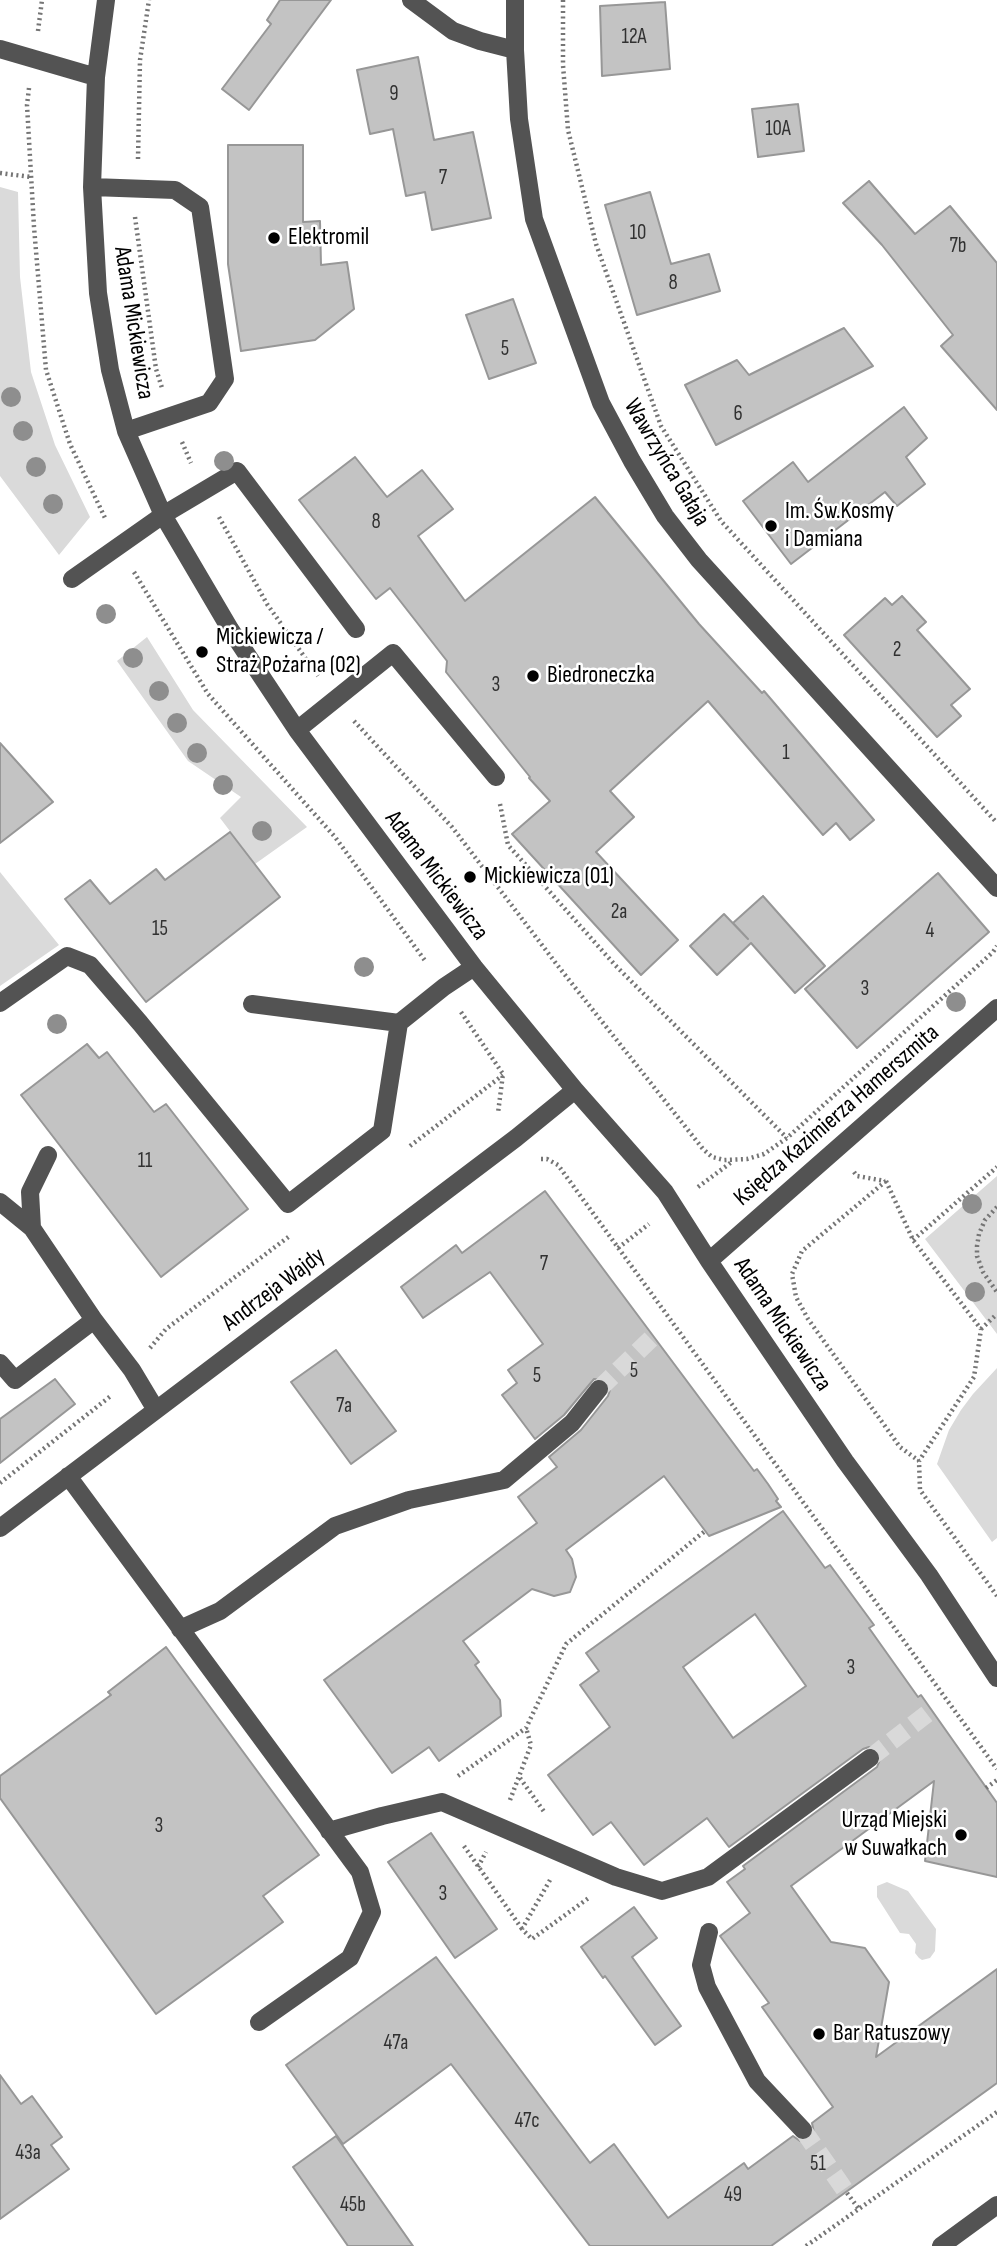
<!DOCTYPE html>
<meta charset="utf-8">
<style>
body{margin:0}
canvas{display:block;background:#fff}
</style>
<canvas width="997" height="2246"></canvas>
<script>
const c = document.querySelector('canvas').getContext('2d');
c.lineJoin = 'round';
function fill(path, color) {
  c.fillStyle = color;
  c.fill(path, 'evenodd');
}
function shape(rows) {
  const path = new Path2D();
  for (const r of rows) {
    path.moveTo(r[0], r[1]);
    for (let i = 2; i < r.length; i += 2) path.lineTo(r[i], r[i + 1]);
  }
  return path;
}
function stroke(path, color, width, dash) {
  c.strokeStyle = color;
  c.lineWidth = width;
  c.lineCap = dash ? 'butt' : 'round';
  c.setLineDash(dash || []);
  c.stroke(path);
}
function drawText(font, color, halo, rows, align = 'center') {
  c.font = font + ' "Sofia Sans Condensed",sans-serif';
  c.lineWidth = 5;
  c.setLineDash([]);
  c.textBaseline = 'middle';
  c.strokeStyle = halo;
  c.fillStyle = color;
  for (const [text, x, y, turn = 0] of rows) {
    c.save();
    c.translate(x, y);
    c.rotate((+turn || 0) * Math.PI / 180);
    c.textAlign = isNaN(turn) ? turn : align;
    if (halo) c.strokeText(text, 0, 0);
    c.fillText(text, 0, 0);
    c.restore();
  }
}
fill(shape([
 [0,187,18,192,20,277,31,372,55,445,90,517,59,555,0,476],
 [147,637,193,710,307,827,255,864,220,818,241,797,188,761,117,661],
 [0,872,59,945,0,986],
 [997,1176,997,1334,925,1239],
 [997,1368,997,1538,992,1542,937,1464,949,1430,961,1410,973,1394],
 [887,1882,908,1891,936,1929,935,1951,930,1958,922,1960,919,1958,915,1953,916,1944,909,1934,900,1933,877,1897,877,1886]
]), '#dadada');
const building = shape([
 [280,0,331,0,249,110,222,89,271,24,267,20,280,0],
 [665,2,670,69,602,76,600,6,665,2],
 [418,57,434,140,473,132,491,218,432,230,425,192,406,196,393,129,370,134,357,70,418,57],
 [798,104,804,151,758,157,752,109,798,104],
 [228,145,303,145,303,222,320,221,321,265,347,262,354,309,315,340,241,351,228,264,228,145],
 [869,181,915,234,950,206,997,263,997,410,941,346,953,335,882,245,843,203,869,181],
 [650,192,671,264,709,254,720,291,637,315,605,205,650,192],
 [513,299,536,363,489,379,466,315,513,299],
 [844,328,873,366,716,445,685,385,737,360,749,375,844,328],
 [904,407,927,438,906,457,925,484,897,506,885,492,791,564,743,501,793,462,808,482,904,407],
 [355,457,387,497,422,470,453,509,418,536,465,601,595,497,699,624,762,693,764,691,874,820,850,840,836,823,823,835,708,701,610,791,634,817,596,852,678,940,641,975,512,834,550,801,529,778,530,777,446,672,447,661,390,588,376,599,299,500,355,457],
 [902,596,926,622,917,630,970,689,951,705,961,716,937,737,844,635,885,598,892,605,902,596],
 [0,743,53,802,0,843,0,743],
 [230,832,280,897,146,1002,65,899,90,880,110,904,156,869,165,880,230,832],
 [938,873,989,932,857,1048,805,989,938,873],
 [763,896,825,966,795,993,751,943,717,975,690,946,724,914,748,939,733,923,763,896],
 [87,1044,99,1058,107,1052,154,1112,166,1104,248,1209,161,1277,21,1095,87,1044],
 [545,1191,754,1471,757,1469,768,1484,778,1499,776,1501,781,1507,709,1536,664,1476,566,1550,572,1559,576,1577,570,1592,554,1596,532,1589,463,1641,479,1662,475,1665,500,1700,501,1716,439,1761,429,1747,392,1773,324,1680,537,1523,518,1497,557,1467,549,1457,581,1430,608,1396,610,1390,605,1380,594,1379,564,1415,535,1439,502,1395,517,1383,508,1370,543,1344,490,1272,423,1318,401,1287,456,1245,462,1253,545,1191],
 [336,1350,396,1431,351,1464,291,1382,336,1350],
 [55,1379,75,1404,0,1463,0,1419,55,1379],
 [783,1511,825,1568,830,1565,874,1625,869,1628,918,1697,921,1695,997,1803,997,1877,925,1861,934,1781,791,1886,831,1942,865,1948,889,1982,876,2057,997,1969,997,2083,771,2246,590,2246,451,2064,343,2144,286,2065,436,1957,590,2163,614,2144,668,2218,744,2163,748,2169,793,2136,800,2141,810,2139,814,2133,812,2123,833,2107,762,2007,769,2003,720,1936,750,1913,727,1882,745,1869,743,1866,877,1767,881,1757,879,1751,869,1747,863,1749,729,1847,707,1818,644,1865,611,1822,593,1835,548,1775,610,1727,580,1685,599,1671,586,1653,783,1511],
 [755,1614,806,1686,733,1738,683,1667,755,1614],
 [166,1647,319,1855,263,1896,283,1922,156,2014,0,1798,0,1776,111,1695,108,1692,166,1647],
 [431,1833,497,1929,455,1958,388,1862,431,1833],
 [634,1907,657,1938,632,1957,681,2026,655,2045,605,1976,603,1978,581,1947,634,1907],
 [0,2075,21,2104,32,2096,62,2137,51,2145,69,2169,0,2219,0,2075],
 [336,2136,413,2246,348,2246,293,2167,336,2136]
]);
fill(building, '#c3c3c3');
stroke(building, '#979797', 2);
stroke(shape([
 [599,1389,654,1336],
 [870,1758,932,1710],
 [803,2130,847,2193]
]), '#d9d9d9', 18, [18, 9]);
stroke(shape([
 [563,0,563,65,568,130,596,244,661,426,721,521,997,823],
 [38,31,42,0],
 [29,88,27,105,34,227,46,370,70,444,105,518],
 [138,159,140,60,149,0],
 [0,173,31,177],
 [135,217,156,369,162,388],
 [182,442,191,463],
 [219,517,267,604,318,676],
 [134,572,208,694,335,837,426,962],
 [354,721,452,827,558,966,703,1149,712,1157,724,1160,747,1159,764,1154,787,1138,993,952,997,946],
 [500,804,508,845,615,965,787,1138],
 [461,1012,503,1074,498,1113],
 [410,1146,503,1075],
 [541,1159,547,1159,558,1165,997,1769],
 [854,1172,857,1176,885,1181],
 [886,1181,913,1240,981,1329,974,1377,919,1461,920,1490,997,1596],
 [886,1181,802,1251,792,1274,796,1297,808,1319,900,1447,919,1461],
 [698,1187,733,1161],
 [997,1207,985,1220,979,1234,977,1246,977,1256,983,1272,997,1292],
 [913,1240,997,1167],
 [618,1248,649,1224],
 [981,1329,997,1314],
 [150,1348,166,1329,291,1235],
 [0,1483,112,1395],
 [458,1776,526,1728,566,1644,705,1531],
 [520,1778,545,1813],
 [986,1788,997,1780],
 [510,1800,531,1745,526,1728],
 [464,1846,522,1929],
 [478,1867,486,1852],
 [550,1880,522,1929,532,1939,590,1897],
 [847,2193,859,2209],
 [806,2246,997,2112]
]), '#757575', 4.5, [2, 3.5]);
stroke(shape([
 [106,0,96,77,92,187,98,293,110,370,126,431,163,515,230,629,297,730,474,967,575,1090,665,1192,709,1261,845,1461,929,1575,997,1678],
 [411,0,453,31,480,41,515,50],
 [515,0,515,50,519,119,534,219,601,403,632,461,665,516,699,560,997,888],
 [0,49,96,77],
 [92,187,175,190,200,207,225,379,209,403,126,431],
 [72,579,163,515,237,471,356,629],
 [297,730,393,653,496,777],
 [0,1003,67,956,90,965,140,1023,288,1204,382,1131,399,1023,444,987,474,967],
 [252,1004,399,1023],
 [0,1202,32,1228,94,1320,132,1370,156,1410],
 [32,1228,30,1192,48,1155],
 [709,1261,997,1008],
 [0,1363,15,1380,94,1320],
 [68,1476,360,1872,372,1912,350,1958,259,2022],
 [0,1528,516,1138,575,1090],
 [180,1629,220,1611,335,1526,409,1500,504,1480,572,1423,599,1389],
 [329,1831,382,1816,442,1802,616,1877,662,1891,708,1877,870,1758],
 [709,1932,701,1965,707,1987,757,2081,803,2130],
 [941,2246,997,2205]
]), '#535353', 18);
c.fillStyle = '#8e8e8e';
for (const [x, y] of [
 [11,397],
 [23,431],
 [224,461],
 [36,467],
 [53,504],
 [106,614],
 [133,658],
 [159,691],
 [177,723],
 [197,753],
 [223,785],
 [262,831],
 [364,967],
 [956,1002],
 [57,1024],
 [972,1204],
 [975,1292]
]) {
  c.beginPath();
  c.arc(x, y, 10, 0, 2 * Math.PI);
  c.fill();
}
for (const [x, y, r, color] of [
 [274,238,7,"#000"],
 [771,526,7,"#000"],
 [202,652,7,"#000"],
 [533,676,7,"#000"],
 [470,877,7,"#000"],
 [961,1835,7,"#000"],
 [819,2034,7,"#000"]
]) {
  const dot = new Path2D();
  dot.arc(x, y, r, 0, 2 * Math.PI);
  c.fillStyle = color;
  c.fill(dot);
  stroke(dot, '#fff', 2.5);
}
drawText('21px', '#313131', null, [
 ["12A",634,38],
 ["9",394,95],
 ["10A",778,130],
 ["7",443,179],
 ["10",638,234],
 ["7b",958,247],
 ["8",673,284],
 ["5",505,350],
 ["6",738,415],
 ["8",376,523],
 ["2",897,651],
 ["3",496,686],
 ["1",786,754],
 ["2a",619,913],
 ["15",160,930],
 ["4",930,932],
 ["3",865,990],
 ["11",145,1162],
 ["7",544,1265],
 ["5",634,1372],
 ["5",537,1377],
 ["7a",344,1407],
 ["3",851,1669],
 ["3",159,1827],
 ["3",443,1895],
 ["47a",396,2044],
 ["47c",527,2122],
 ["43a",28,2154],
 ["51",818,2165],
 ["49",733,2196],
 ["45b",353,2206]
]);
drawText('24px', '#000', '#fff', [
 ["Elektromil",288,238],
 ["Im. Św.Kosmy",785,512],
 ["i Damiana",785,540],
 ["Mickiewicza /",216,638],
 ["Straż Pożarna (02)",216,666],
 ["Biedroneczka",547,676],
 ["Mickiewicza (01)",484,877],
 ["Urząd Miejski",947,1821,"right"],
 ["w Suwałkach",947,1849,"right"],
 ["Bar Ratuszowy",833,2034]
], 'left');
drawText('24px', '#000', '#fff', [
 ["Adama Mickiewicza",133,323,81],
 ["Wawrzyńca Gałaja",666,463,59],
 ["Adama Mickiewicza",436,876,53],
 ["Księdza Kazimierza Hamerszmita",837,1116,-41],
 ["Andrzeja Wajdy",274,1290,-37],
 ["Adama Mickiewicza",782,1325,56]
]);
</script>
